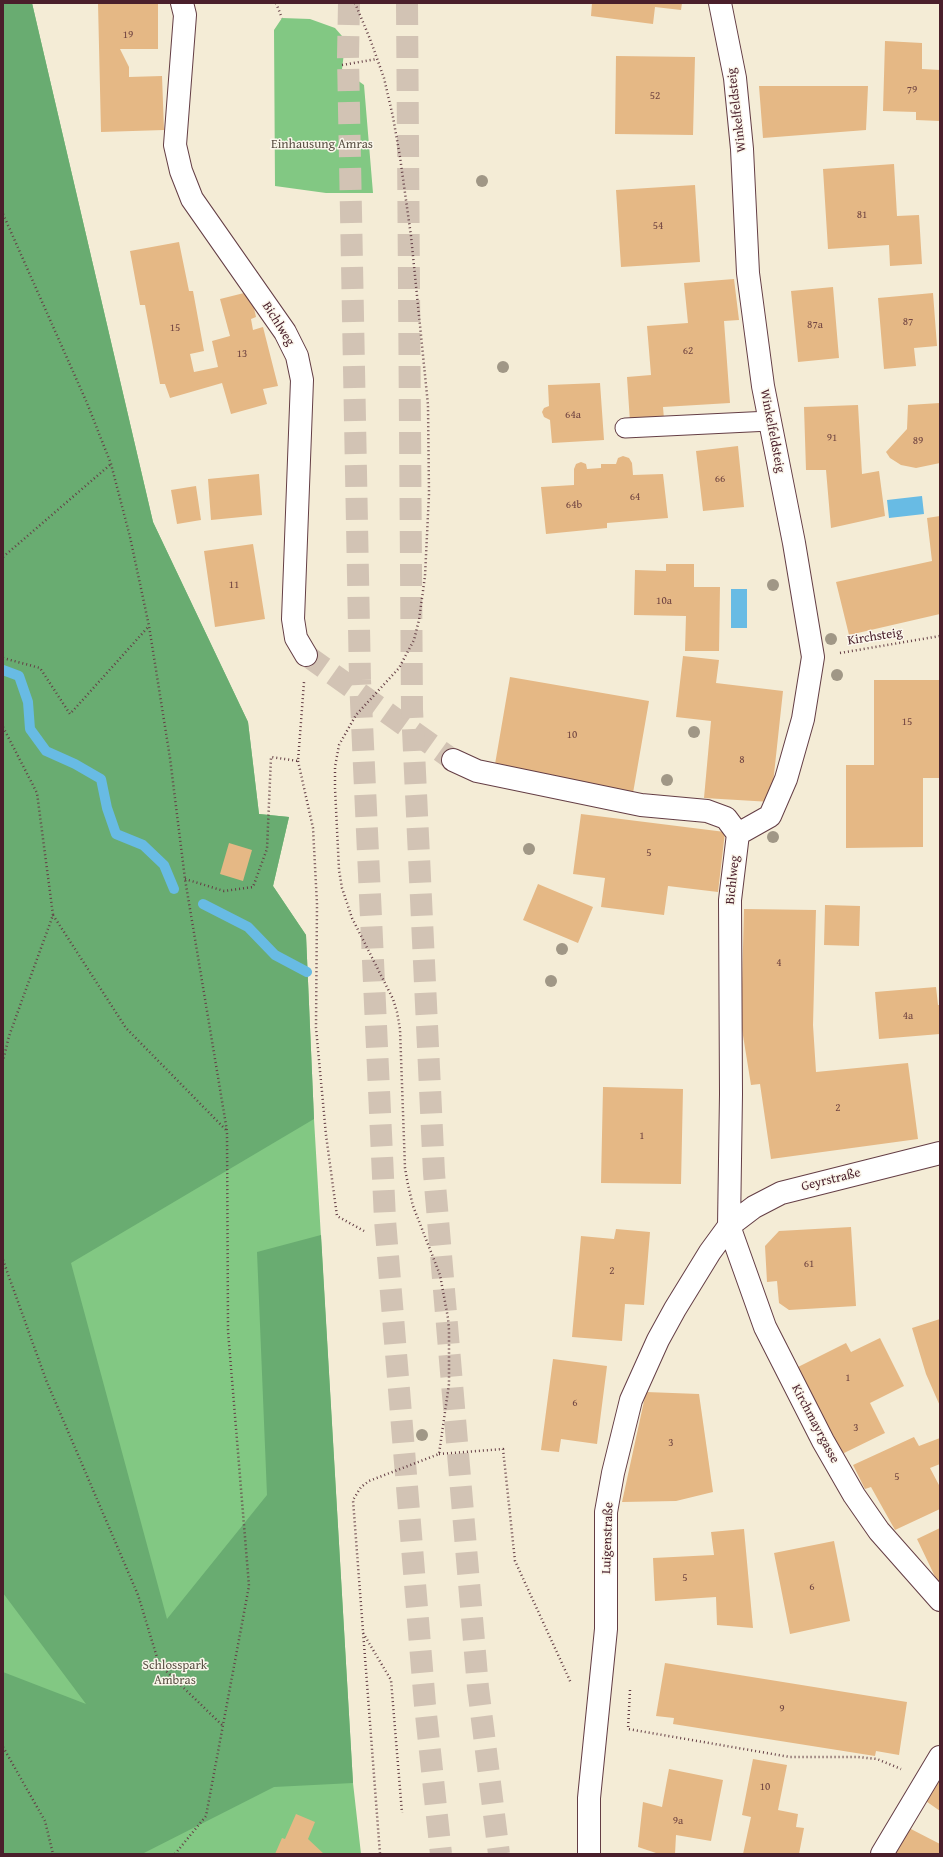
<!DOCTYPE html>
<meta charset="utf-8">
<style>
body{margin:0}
#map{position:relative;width:943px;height:1857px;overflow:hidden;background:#f4ecd6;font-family:"Gentium Book Plus",serif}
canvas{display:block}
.frame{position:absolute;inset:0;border:4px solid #4a1f2b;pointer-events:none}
</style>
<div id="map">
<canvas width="943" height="1857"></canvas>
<div class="frame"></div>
</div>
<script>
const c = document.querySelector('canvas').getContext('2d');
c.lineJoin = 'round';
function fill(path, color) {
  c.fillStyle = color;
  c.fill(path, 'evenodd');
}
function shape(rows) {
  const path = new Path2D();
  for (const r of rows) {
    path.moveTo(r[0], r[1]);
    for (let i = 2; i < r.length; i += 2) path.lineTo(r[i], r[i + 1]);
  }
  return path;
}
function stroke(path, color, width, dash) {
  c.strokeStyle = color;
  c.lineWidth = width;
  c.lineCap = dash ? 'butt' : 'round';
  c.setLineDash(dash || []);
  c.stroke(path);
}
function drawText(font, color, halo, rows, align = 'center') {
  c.font = font + ' "Gentium Book Plus",serif';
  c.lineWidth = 3;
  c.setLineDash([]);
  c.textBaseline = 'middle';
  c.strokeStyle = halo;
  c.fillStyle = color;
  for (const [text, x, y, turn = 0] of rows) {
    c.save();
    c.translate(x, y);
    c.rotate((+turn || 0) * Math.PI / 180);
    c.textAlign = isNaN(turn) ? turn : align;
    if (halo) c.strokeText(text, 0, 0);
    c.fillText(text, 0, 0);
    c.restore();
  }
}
fill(shape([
 [3,3,32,3,153,522,248,722,259,814,289,817,273,886,306,935,314,1119,339,1544,353,1783,361,1854,3,1854],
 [282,18,310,19,335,28,342,36,344,53,342,69,364,85,373,193,326,193,275,186,274,30]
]), '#82c883');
fill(shape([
 [3,3,32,3,153,522,248,722,259,814,289,817,273,886,306,935,314,1119,71,1263,167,1619,267,1495,257,1252,321,1235,353,1783,274,1787,142,1854,3,1854,3,1672,86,1704,3,1593]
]), '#69ac71');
fill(shape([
 [922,496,924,514,889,518,887,500],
 [731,589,747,589,747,628,731,628]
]), '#68bbe4');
stroke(shape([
 [3,670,19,676,28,702,30,729,46,751,75,764,101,779,107,808,116,834,143,845,164,865,174,889],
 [203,904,248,927,275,955,307,972]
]), '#68bbe4', 10);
fill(shape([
 [98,3,158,3,158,49,120,49,129,67,129,77,162,76,164,130,101,132],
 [592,3,682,3,681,10,655,7,653,24,591,16],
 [885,41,922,43,922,69,940,70,940,121,916,120,916,112,883,111],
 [616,56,695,57,693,135,615,134],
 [759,86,868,86,866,130,763,138],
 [894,164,897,216,919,215,922,264,890,266,889,245,828,249,823,169],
 [695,185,700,262,621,267,616,190],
 [179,242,189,291,193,291,204,351,190,354,194,372,218,367,212,341,230,336,220,299,244,293,252,299,256,317,251,319,253,330,263,327,278,386,263,389,267,404,231,414,222,383,170,398,165,384,160,384,145,305,140,305,130,251],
 [734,279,739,320,724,321,730,403,663,407,664,419,630,422,627,377,651,375,647,326,688,323,684,283],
 [833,287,839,358,798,362,791,291],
 [933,293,937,346,914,348,916,366,884,369,878,298],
 [600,383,604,440,552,443,550,420,544,417,542,412,544,408,549,406,548,385],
 [940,403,940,463,916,468,901,465,890,458,886,452,907,429,908,405],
 [858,405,862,474,879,471,885,516,831,528,826,470,806,470,804,407],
 [738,446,744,507,703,511,696,451],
 [623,456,629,458,632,463,633,475,663,474,668,518,607,523,607,528,546,534,541,487,574,485,574,469,576,464,581,462,586,464,587,469,601,468,601,464,616,464,618,458],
 [259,474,262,515,211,520,208,479],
 [196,486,201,520,177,524,171,490],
 [940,516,940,614,849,635,836,582,932,561,927,518],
 [253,544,265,619,215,627,204,551],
 [666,564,694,564,694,587,720,587,719,651,685,651,686,616,634,615,635,570,666,571],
 [683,656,719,660,716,683,783,691,771,802,704,798,711,721,676,717],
 [510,677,649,701,633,793,494,770],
 [874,680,940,680,940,778,923,778,923,847,846,848,846,765,874,765],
 [581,814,725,832,718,892,668,886,664,915,601,907,605,878,573,874],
 [229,843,252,850,243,881,220,874],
 [538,884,593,907,578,943,523,920],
 [825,905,860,906,859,946,824,945],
 [744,909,816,910,813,1025,816,1072,908,1063,918,1139,771,1159,760,1084,751,1085,741,1023],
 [936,987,938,1005,940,1005,940,1034,879,1039,875,992],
 [603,1087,683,1089,681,1184,601,1183],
 [851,1227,856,1306,789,1310,779,1303,777,1281,767,1282,765,1246,779,1231],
 [616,1229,650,1232,644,1305,625,1304,622,1341,572,1337,581,1236,614,1239],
 [940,1319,940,1406,926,1374,912,1328],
 [880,1338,904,1386,870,1403,885,1433,842,1454,827,1424,820,1427,792,1370,846,1343,851,1352],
 [553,1359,607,1366,597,1444,561,1439,559,1452,541,1450],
 [646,1392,699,1394,713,1492,676,1501,622,1502],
 [914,1437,919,1446,940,1438,940,1464,930,1468,940,1487,940,1509,895,1530,871,1487,865,1489,853,1465],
 [940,1528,940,1587,917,1539],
 [744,1529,753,1628,717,1625,716,1597,655,1601,653,1558,714,1555,711,1532],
 [834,1541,850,1621,790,1634,774,1553],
 [665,1663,907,1702,899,1755,876,1751,875,1756,673,1724,674,1718,656,1716],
 [753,1759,787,1765,778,1810,798,1814,796,1827,804,1828,799,1854,743,1854,751,1817,742,1815],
 [669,1769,723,1780,711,1841,676,1835,675,1854,659,1854,638,1847,643,1802,662,1807],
 [940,1776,940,1811,923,1799],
 [296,1814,315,1822,308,1839,324,1854,275,1854,282,1838,285,1839],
 [907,1827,940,1844,940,1854,893,1854]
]), '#e5b885');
stroke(shape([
 [306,655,453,760]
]), '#d2c3b4', 22, [22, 11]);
stroke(shape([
 [349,3,348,57,360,680,385,1220,425,1705,441,1854],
 [407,3,412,709,434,1173,478,1688,499,1854]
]), '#d2c3b4', 22, [22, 11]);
const service = shape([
 [625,428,770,421]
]);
const minor = shape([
 [182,3,185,15,175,145,181,171,192,199,285,332,297,356,302,380,293,619,296,638,306,655],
 [720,3,735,78,742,149,748,273,763,386,794,543,813,657,803,719,786,779,770,816,738,834],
 [453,760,477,771,641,805,707,811,726,818,738,834,730,900,731,1094,729,1226,765,1327,823,1441,854,1495,879,1531,940,1600],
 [589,1854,589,1798,606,1629,606,1512,613,1473,631,1400,658,1340,675,1309,710,1252,729,1226,754,1207,781,1193,940,1153],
 [882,1854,940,1757]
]);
stroke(service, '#643e45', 21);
stroke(minor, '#643e45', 24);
stroke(shape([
 [276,3,282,18],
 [355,3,370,39,384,78,393,117,400,157,411,236,428,405,429,494,425,576,419,620,414,640,399,668,356,715,339,745,335,767,335,788,339,870,342,888,352,918,393,999,397,1012,400,1029,405,1168,408,1185,413,1206,440,1275,448,1318,449,1330,449,1384,439,1454,369,1481,361,1487,353,1500,380,1854],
 [342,65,377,59],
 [3,214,87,403,111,464,130,537,149,626,170,758,185,879,227,1131,228,1331,249,1586,206,1816,175,1854],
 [3,557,111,464],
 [840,653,940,636],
 [3,658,40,668,70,714,149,626],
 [3,727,37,793,53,915,9,1036,3,1061],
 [298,761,313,828,317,904,316,1028,326,1135,337,1216,364,1231],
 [185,879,224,891,253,887,267,849,271,757,298,761,304,682],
 [53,915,126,1028,227,1131],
 [3,1260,46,1380,138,1595,159,1664,222,1725],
 [439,1454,503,1449,515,1561,571,1683],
 [363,1633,391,1680,402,1813],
 [630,1690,628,1729,790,1757,858,1757,877,1759,901,1769],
 [3,1747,45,1821,53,1854]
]), '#643e45', 2.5, [1, 3]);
stroke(service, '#fff', 19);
stroke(minor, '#fff', 22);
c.fillStyle = '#a09786';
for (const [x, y] of [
 [482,181],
 [503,367],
 [773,585],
 [831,639],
 [837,675],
 [694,732],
 [667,780],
 [773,837],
 [529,849],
 [562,949],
 [551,981],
 [422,1435]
]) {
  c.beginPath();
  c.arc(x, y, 6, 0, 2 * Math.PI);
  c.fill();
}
drawText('11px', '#714542', null, [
 ["19",128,35],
 ["79",912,90],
 ["52",655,96],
 ["81",862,215],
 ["54",658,226],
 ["87",908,322],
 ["87a",815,325],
 ["15",175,328],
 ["62",688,351],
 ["13",242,354],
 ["64a",573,415],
 ["91",832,438],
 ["89",918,441],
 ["66",720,479],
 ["64",635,497],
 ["64b",574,505],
 ["11",234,585],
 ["10a",664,601],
 ["15",907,722],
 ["10",572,735],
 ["8",742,760],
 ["5",649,853],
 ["4",779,963],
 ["4a",908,1016],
 ["2",838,1108],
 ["1",642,1136],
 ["61",809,1264],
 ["2",612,1271],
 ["1",848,1378],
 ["6",575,1403],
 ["3",856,1428],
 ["3",671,1443],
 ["5",897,1477],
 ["5",685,1578],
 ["6",812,1587],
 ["9",782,1709],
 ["10",765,1787],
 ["9a",678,1821]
]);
drawText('13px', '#4a1f2b', '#fbf7ec', [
 ["Winkelfeldsteig",737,110,-97],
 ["Bichlweg",278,324,58],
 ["Winkelfeldsteig",772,431,79],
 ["Kirchsteig",875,637,-9],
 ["Bichlweg",733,880,-84],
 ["Geyrstraße",831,1180,-14],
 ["Kirchmayrgasse",815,1424,62],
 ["Luigenstraße",608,1538,-88]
]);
drawText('13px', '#5b5245', '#fbf7ec', [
 ["Einhausung Amras",322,145],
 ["Schlosspark",175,1666],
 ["Ambras",175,1681]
]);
</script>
